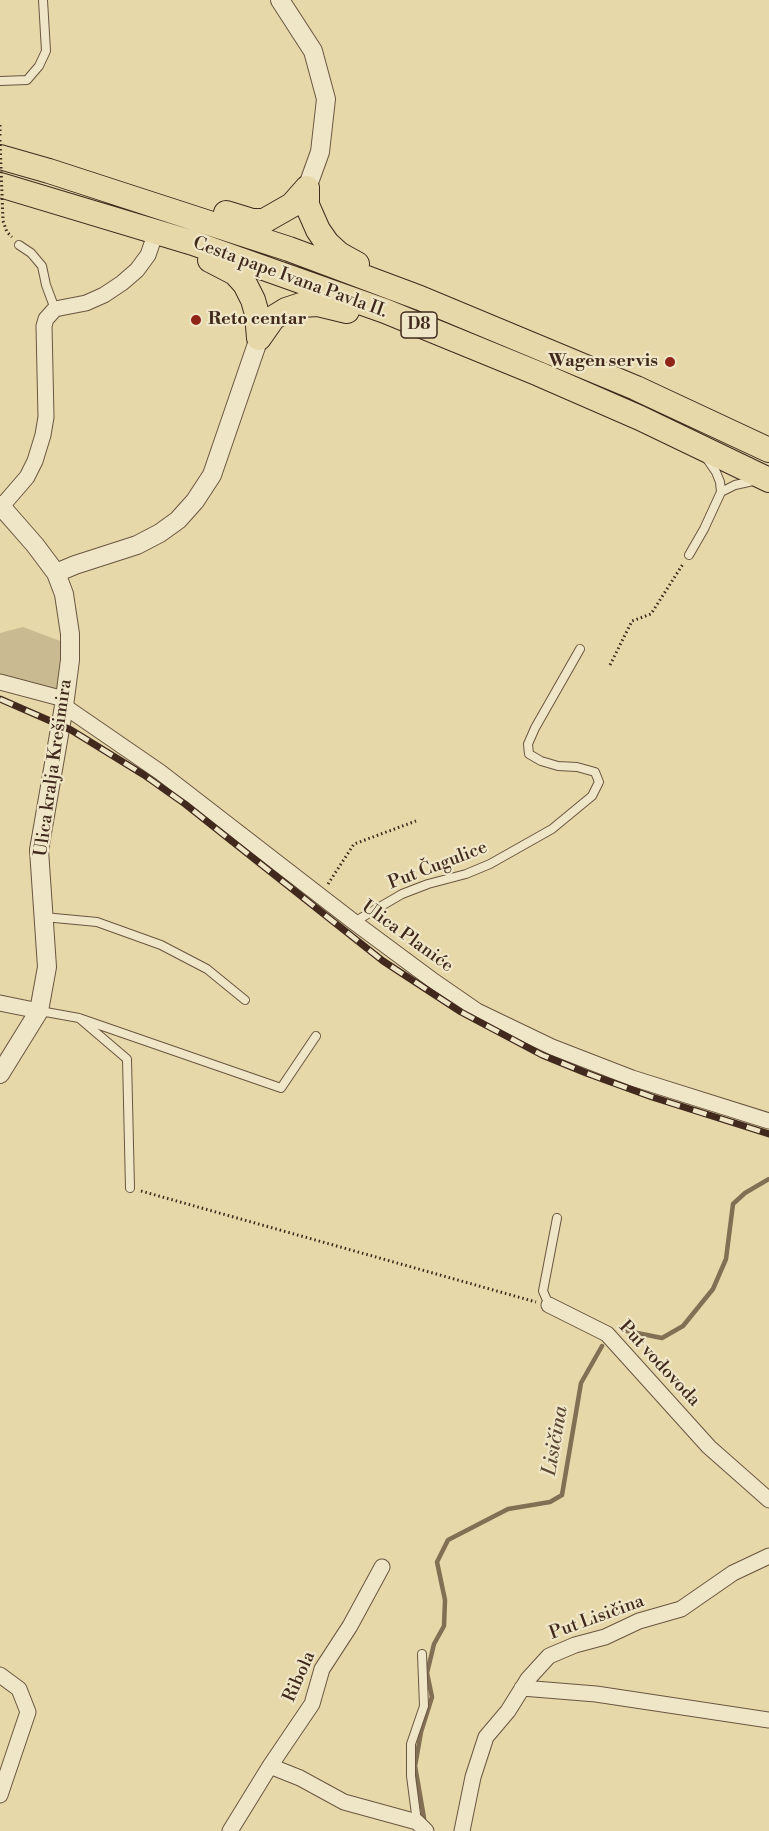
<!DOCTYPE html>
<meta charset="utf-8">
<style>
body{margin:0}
canvas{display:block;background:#e6d8a9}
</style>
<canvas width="769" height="1831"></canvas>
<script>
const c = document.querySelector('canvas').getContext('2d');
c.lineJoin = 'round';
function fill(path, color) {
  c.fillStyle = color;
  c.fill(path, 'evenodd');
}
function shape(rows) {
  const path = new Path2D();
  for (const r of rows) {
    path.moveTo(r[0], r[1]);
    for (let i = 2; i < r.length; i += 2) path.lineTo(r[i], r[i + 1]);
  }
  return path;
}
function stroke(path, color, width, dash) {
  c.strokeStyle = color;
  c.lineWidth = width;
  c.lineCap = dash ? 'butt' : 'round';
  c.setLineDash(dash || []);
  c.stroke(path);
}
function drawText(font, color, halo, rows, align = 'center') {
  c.font = font + ' "Libre Bodoni",serif';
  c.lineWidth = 4.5;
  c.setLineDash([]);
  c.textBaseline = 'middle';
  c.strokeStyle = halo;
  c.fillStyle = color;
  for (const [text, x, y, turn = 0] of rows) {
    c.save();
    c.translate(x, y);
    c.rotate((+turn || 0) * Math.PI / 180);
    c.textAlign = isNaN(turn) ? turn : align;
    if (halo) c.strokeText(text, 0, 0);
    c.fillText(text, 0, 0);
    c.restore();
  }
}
fill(shape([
 [23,627,63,642,57,688,54,691,0,675,0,633]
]), '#caba91');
stroke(shape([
 [622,1330,662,1338,683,1326,713,1289,726,1259,733,1204,745,1193,769,1179],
 [424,1818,415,1766,421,1732,432,1697,427,1673,434,1644,444,1626,445,1600,437,1562,448,1540,508,1509,550,1502,562,1495,581,1383,602,1346]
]), '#826f54', 4.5);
const service = shape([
 [0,81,27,80,39,66,46,51,43,0],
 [19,245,31,253,42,266,46,285,55,309],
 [721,492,735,485,753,481],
 [689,555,704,529,721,492,720,482,716,472,707,459],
 [44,917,97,922,161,945,207,969,245,1000],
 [354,922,402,894,428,884,466,874,490,864,552,829,592,796,599,782,595,772,577,767,558,766,541,761,529,754,528,744,535,728,580,649],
 [40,1011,79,1018,127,1059,130,1188],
 [79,1018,281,1088,316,1036],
 [549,1305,543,1291,557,1218],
 [417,1822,411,1776,411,1744,424,1706,422,1654]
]);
const minor = shape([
 [2,506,27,477,35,461,43,435,46,417,44,326,46,319,55,309,86,303,104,295,122,283,137,270,148,255,156,232],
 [0,682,64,699],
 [64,706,160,772,354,922,435,982,477,1011,552,1047,632,1078,769,1121],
 [0,1003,39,1011],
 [549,1305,607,1334,709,1447,769,1500],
 [0,1675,19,1689,28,1712,0,1795],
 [522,1688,596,1694,769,1720],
 [270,1766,300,1778,344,1802,417,1822,426,1831],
 [230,1831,270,1766,312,1704,322,1669,350,1626,382,1567],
 [462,1831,473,1777,486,1737,508,1711,528,1679,549,1656,575,1645,605,1637,639,1621,681,1609,733,1573,769,1556]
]);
const tertiary = shape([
 [280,0,313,51,326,99,320,152,307,188],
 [0,505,35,545,56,573,64,594,70,634,70,660,64,706,39,850,47,967,39,1011,0,1074],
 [56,573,75,565,137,545,160,533,178,520,195,501,212,475,259,338]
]);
const primary = shape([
 [0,157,49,171,289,249,420,298,636,388,769,450],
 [0,185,193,243,385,311,539,374,640,418,769,480],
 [307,188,307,205,318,230,327,243,339,254,357,264],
 [226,213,252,221,264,221,292,205,307,188],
 [210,260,235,273,245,284,253,300,257,314,259,338],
 [259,338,273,318,286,310,301,305,318,304,347,311]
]);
stroke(service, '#6a5640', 10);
stroke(minor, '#6a5640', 17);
stroke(tertiary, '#6a5640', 20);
stroke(primary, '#412a1d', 26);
stroke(shape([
 [0,125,0,138],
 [3,221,7,232,12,237],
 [610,665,632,621,651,614,683,564],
 [328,884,354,844,416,821],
 [141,1191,536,1302]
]), '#412a1d', 3, [1.5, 3]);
stroke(service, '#efe6c7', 8);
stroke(minor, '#efe6c7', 15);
stroke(tertiary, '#efe6c7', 18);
stroke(primary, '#e6d8a9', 24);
const rail = shape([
 [0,699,71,730,144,775,185,804,383,961,461,1012,542,1055,586,1073,652,1097,769,1134]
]);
stroke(rail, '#412a1d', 7);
stroke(rail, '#efe6c7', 4.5, [14]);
stroke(shape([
 [0,140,3,221]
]), '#412a1d', 3, [1.5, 3]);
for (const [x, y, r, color] of [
 [196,320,6,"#8f2418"],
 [670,362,6,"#8f2418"]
]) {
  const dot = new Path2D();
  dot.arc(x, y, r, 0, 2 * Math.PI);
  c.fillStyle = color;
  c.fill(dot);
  stroke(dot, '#efe6c7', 2);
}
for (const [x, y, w] of [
 [419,325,36]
]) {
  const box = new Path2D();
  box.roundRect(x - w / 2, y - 13, w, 26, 4.5);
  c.fillStyle = '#efe6c7';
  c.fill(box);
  stroke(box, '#412a1d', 1.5);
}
drawText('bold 16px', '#412a1d', null, [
 ["D8",419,325]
]);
drawText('18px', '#412a1d', '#efe6c7', [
 ["Cesta pape Ivana Pavla II.",290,278,20],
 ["Ulica kralja Krešimira",54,768,-82],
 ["Put Čugulice",438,866,-21],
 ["Ulica Planiće",407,937,36],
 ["Put vodovoda",659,1364,47],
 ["Put Lisičina",597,1618,-20],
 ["Ribola",300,1677,-66]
]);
drawText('bold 18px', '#412a1d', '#efe6c7', [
 ["Reto centar",208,320],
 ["Wagen servis",658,362,"right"]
], 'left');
drawText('italic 20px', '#5c4734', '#efe6c7', [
 ["Lisičina",556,1441,-80]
]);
</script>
